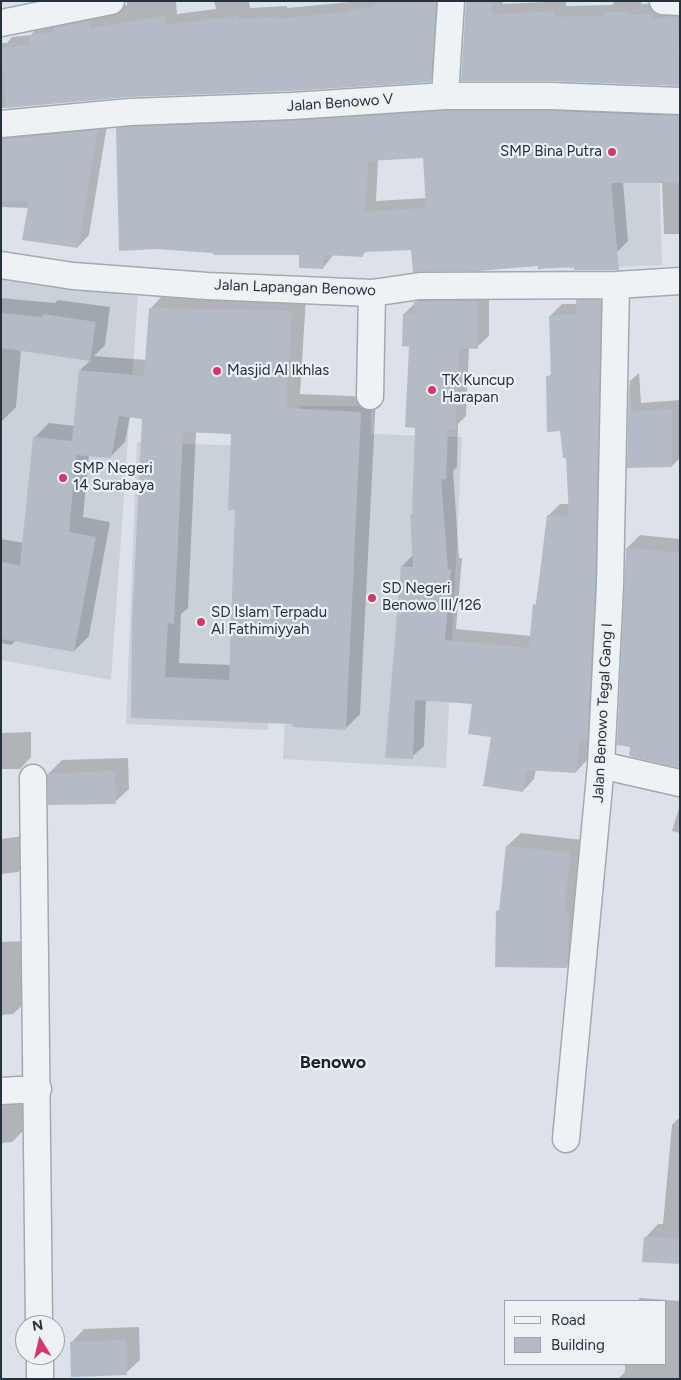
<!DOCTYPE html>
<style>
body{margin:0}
#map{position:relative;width:681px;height:1380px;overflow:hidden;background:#dce2e7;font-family:Figtree,sans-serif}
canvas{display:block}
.frame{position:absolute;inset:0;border:2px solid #25323e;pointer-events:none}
.legend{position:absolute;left:504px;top:1300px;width:162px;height:65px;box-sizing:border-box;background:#ebf1f5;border:1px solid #9ca5ac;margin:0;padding:6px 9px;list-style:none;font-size:15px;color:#25323e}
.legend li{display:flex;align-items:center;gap:10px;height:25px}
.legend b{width:25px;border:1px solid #9ca5ac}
.north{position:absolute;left:15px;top:1315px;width:50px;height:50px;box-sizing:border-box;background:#ebf1f5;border:1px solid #9ca5ac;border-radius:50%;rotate:351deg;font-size:14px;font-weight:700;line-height:20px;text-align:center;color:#25323e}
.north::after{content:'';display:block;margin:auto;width:18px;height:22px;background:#d53867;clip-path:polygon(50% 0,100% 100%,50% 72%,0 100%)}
</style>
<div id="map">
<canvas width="681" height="1380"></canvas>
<div class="frame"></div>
<ul class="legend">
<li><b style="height:6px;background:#eff2f5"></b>Road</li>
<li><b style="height:14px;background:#b3bcc4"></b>Building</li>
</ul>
<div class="north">N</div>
</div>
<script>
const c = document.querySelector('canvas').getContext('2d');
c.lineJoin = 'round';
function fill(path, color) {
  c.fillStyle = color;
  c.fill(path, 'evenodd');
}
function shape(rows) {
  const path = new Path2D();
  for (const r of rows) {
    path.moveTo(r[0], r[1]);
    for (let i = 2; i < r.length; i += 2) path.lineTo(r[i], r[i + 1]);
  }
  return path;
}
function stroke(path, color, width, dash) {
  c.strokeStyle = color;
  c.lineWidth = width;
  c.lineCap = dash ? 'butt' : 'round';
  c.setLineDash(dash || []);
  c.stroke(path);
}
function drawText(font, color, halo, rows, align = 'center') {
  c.font = font + ' Figtree,sans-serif';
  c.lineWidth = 4.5;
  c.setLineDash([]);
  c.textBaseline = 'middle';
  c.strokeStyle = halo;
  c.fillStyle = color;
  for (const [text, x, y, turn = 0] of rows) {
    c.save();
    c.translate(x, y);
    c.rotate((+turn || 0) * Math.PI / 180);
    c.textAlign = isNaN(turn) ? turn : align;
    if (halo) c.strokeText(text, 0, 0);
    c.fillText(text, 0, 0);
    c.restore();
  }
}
fill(shape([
 [563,104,661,108,660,196,662,265,570,269],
 [1,277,138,296,111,680,1,660],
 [299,406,371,406,371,434,462,437,446,768,283,759],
 [137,442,272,447,277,520,268,730,126,724]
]), '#cad2d9');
fill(shape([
 [127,1,176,1,177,14,216,9,214,1,249,1,250,8,287,6,287,8,360,1,446,1,442,69,430,81,129,96,1,108,1,43,7,43,12,37,31,35,42,21,127,5],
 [467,1,503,1,503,4,566,1,566,6,612,5,615,1,641,1,641,4,664,3,680,7,680,85,551,80],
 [680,104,680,234,664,234,662,182,623,182,628,241,617,252,413,249,367,251,362,255,334,254,323,268,117,129,129,117,305,110],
 [425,157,427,198,376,201,378,160],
 [108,119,89,235,78,247,29,208,1,207,1,122],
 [589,289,612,289,598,728,589,738,587,760,576,772,536,769,534,779,523,791,473,703,426,700,424,746,412,757,402,566,414,554,411,515,414,512,416,426,410,345,404,314,427,291,489,290,489,336,477,347,469,347,466,416,458,424,457,467,453,471,459,558,462,558,456,629,531,636,549,515,560,504,569,504,567,457,548,377,552,373,550,316,562,304,578,304,578,301],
 [164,294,306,297,300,394,376,397,360,714,346,728,294,723,133,717,143,418,130,416,125,442,110,457,89,455,83,517,110,522,89,636,74,651,16,640,11,645,1,643,1,539,24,543,34,438,49,423,75,426,80,370,91,360,21,350,16,407,1,422,1,298,55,303,58,300,110,307,105,345,94,356,147,360,150,309],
 [196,432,233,433,236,509,230,665,179,663,181,614,188,608],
 [639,373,641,403,680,400,680,458,672,466,629,466,630,381],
 [640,535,680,539,680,766,631,745,627,548],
 [31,732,31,757,20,769,1,769,1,733],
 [128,758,129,789,115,802,48,774,62,760],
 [680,805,680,833,672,831],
 [521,833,583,840,580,953,566,967,497,911,501,908,507,846],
 [32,835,32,858,18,872,1,874,1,839],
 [32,941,29,999,13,1014,1,1015,1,942],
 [1,1084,25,1092,25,1129,12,1142,1,1143],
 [680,1117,680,1263,645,1238,658,1224,663,1224,672,1125],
 [640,1298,680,1301,680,1379,618,1379,625,1372,625,1364,665,1364,665,1301,637,1301],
 [139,1327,140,1360,126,1373,71,1343,84,1329]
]), '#0003');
fill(shape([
 [409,1,436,1,431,82,291,91,129,97,6,108,1,48,30,45,29,35,53,32,53,28,89,21,90,28,165,16,166,25,238,16,238,19,276,17,276,19,349,12,349,10,373,7,373,3],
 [466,1,492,1,492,15,554,11,555,17,603,16,603,12,630,12,630,15,653,14,653,19,678,17,680,86,551,81,461,81],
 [445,111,551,111,680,116,680,183,611,183,619,270,574,270,574,267,538,269,538,266,478,271,413,272,411,250,363,252,363,257,324,255,323,269,299,268,299,255,213,255,213,253,154,249,119,251,116,128,293,121],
 [423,158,426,208,365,212,368,161],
 [97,130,78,248,22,240,29,201,1,201,1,140],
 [576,300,601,300,595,585,587,741,579,740,576,773,526,770,523,792,483,786,491,737,468,734,472,704,415,700,413,759,385,758,401,566,413,567,410,514,412,514,415,428,405,427,409,347,402,346,403,314,415,314,414,302,478,301,478,349,459,348,455,429,448,429,446,480,441,479,448,569,451,570,445,640,529,648,533,604,536,605,547,515,569,517,566,458,563,458,560,431,547,432,546,376,551,376,549,316,577,314],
 [149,308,292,311,286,408,361,412,346,730,292,727,293,724,131,718,132,622,142,419,119,416,111,458,76,455,69,532,96,537,74,652,1,639,1,562,20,565,33,437,72,441,79,370,144,376],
 [183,432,231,434,228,510,235,510,229,680,165,677,168,623,174,624],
 [1,313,42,317,43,314,96,322,90,361,1,348],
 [629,380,632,412,672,409,672,467,627,468],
 [626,548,680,553,680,768,629,756,630,747,617,745],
 [115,771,116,804,48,805,47,774],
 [506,846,570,853,564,912,569,912,567,968,495,967,496,911,499,911],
 [644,1237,680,1239,680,1264,642,1262],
 [126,1340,127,1375,71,1377,70,1342]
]), '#b3bcc4');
const minor = shape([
 [663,1,680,2],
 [1,23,111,1],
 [445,96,451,1],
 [1,124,130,112,292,106,445,96,551,96,680,101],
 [1,265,73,276,207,286,372,293,420,286,616,285,680,281],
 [370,396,372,293],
 [601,765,680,783],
 [33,778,39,1325],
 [1,1091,38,1089],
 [566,1139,601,765,610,586,616,285],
 [40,1355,40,1379]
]);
stroke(minor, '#a1aab1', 29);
stroke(minor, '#eff2f5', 26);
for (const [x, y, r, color] of [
 [612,152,5,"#d53867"],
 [217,371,5,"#d53867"],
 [432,390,5,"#d53867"],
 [63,478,5,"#d53867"],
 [372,598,5,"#d53867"],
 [201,622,5,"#d53867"]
]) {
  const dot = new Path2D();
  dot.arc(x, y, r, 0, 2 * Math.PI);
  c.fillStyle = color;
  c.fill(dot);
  stroke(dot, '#ebf1f5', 2);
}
drawText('15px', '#25323e', '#ebf1f5', [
 ["Jalan Benowo V",340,103,-4],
 ["Jalan Lapangan Benowo",295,288,2],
 ["Jalan Benowo Tegal Gang I",603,713,-87]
]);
drawText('15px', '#25323e', '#ebf1f5', [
 ["SMP Bina Putra",602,152,"right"],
 ["Masjid Al Ikhlas",227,371],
 ["TK Kuncup",442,381],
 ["Harapan",442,398],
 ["SMP Negeri",73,469],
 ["14 Surabaya",73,486],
 ["SD Negeri",382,589],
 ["Benowo III/126",382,606],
 ["SD Islam Terpadu",211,613],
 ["Al Fathimiyyah",211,630]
], 'left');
drawText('bold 18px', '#17232f', '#ebf1f5', [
 ["Benowo",333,1063]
]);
</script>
